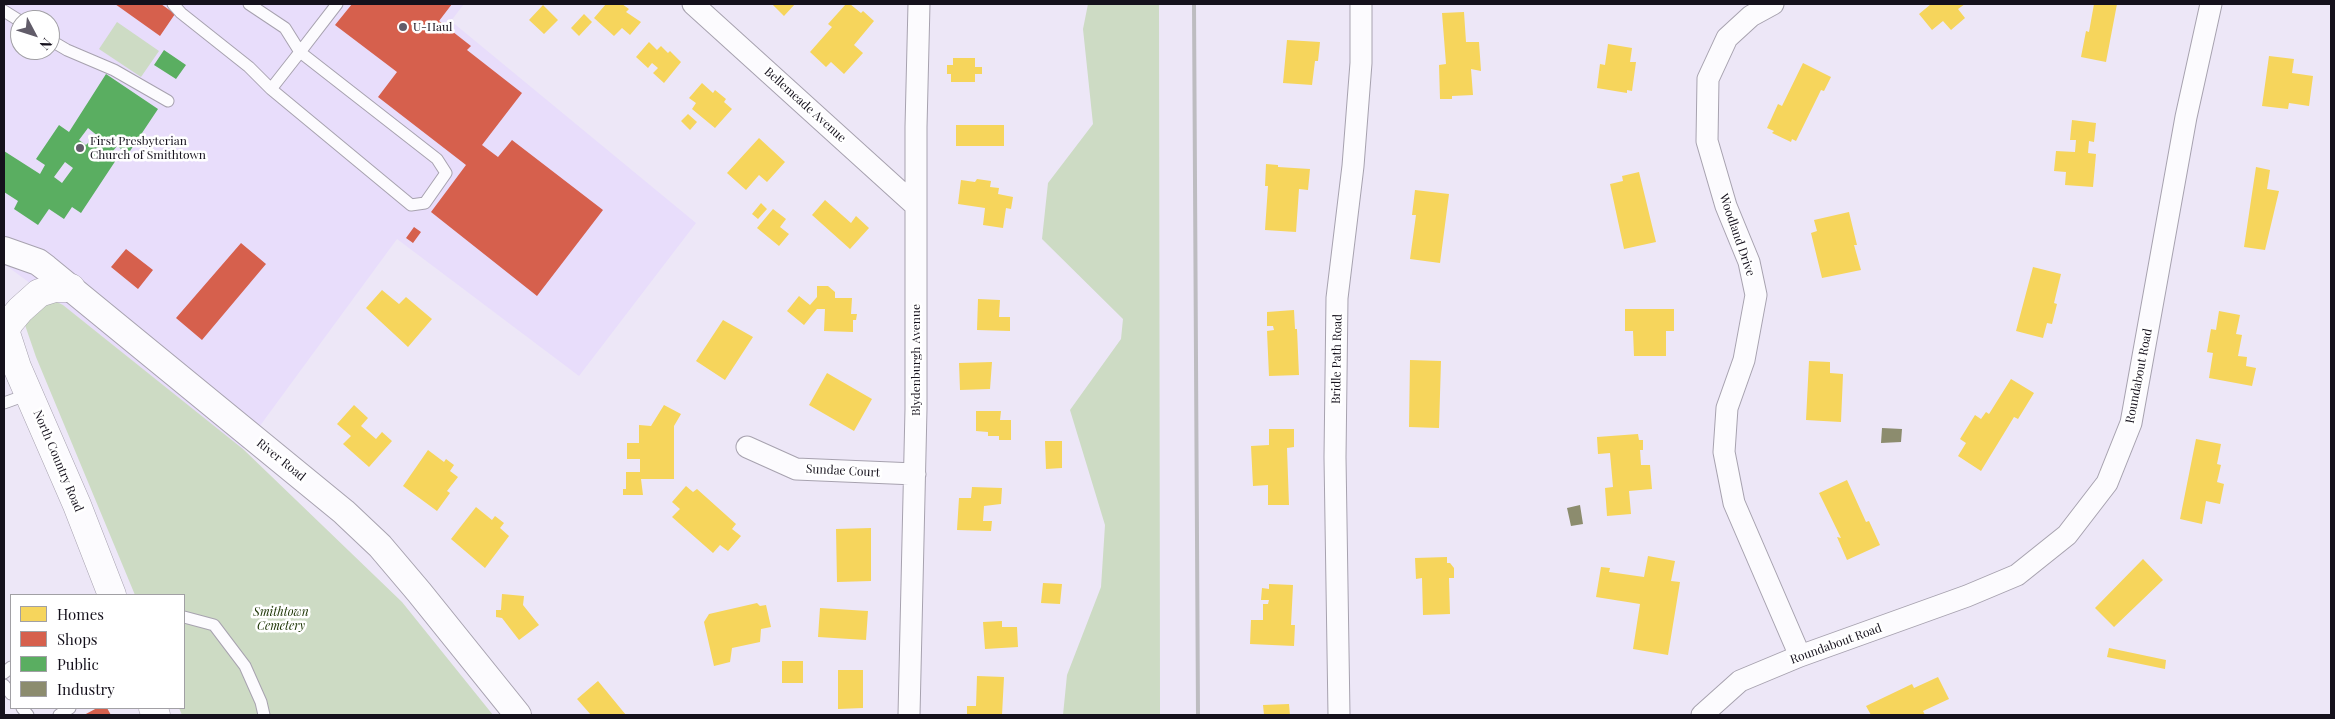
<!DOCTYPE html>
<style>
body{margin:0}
#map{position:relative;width:2335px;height:719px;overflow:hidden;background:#ede7f7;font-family:"Playfair Display",serif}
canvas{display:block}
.frame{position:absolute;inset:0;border:5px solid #15111c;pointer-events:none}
.legend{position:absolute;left:10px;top:594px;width:175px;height:115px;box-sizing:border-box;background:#fff;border:1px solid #a1a0a4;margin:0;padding:6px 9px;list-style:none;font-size:15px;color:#15111c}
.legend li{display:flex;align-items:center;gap:10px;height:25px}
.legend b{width:25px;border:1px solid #a1a0a4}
.north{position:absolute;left:10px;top:10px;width:50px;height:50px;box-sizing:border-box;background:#fff;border:1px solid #a1a0a4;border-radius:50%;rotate:130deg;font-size:14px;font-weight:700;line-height:20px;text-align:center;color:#15111c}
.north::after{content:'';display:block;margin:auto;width:18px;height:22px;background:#615c69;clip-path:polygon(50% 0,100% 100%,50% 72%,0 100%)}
</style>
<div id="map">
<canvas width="2335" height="719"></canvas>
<div class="frame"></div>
<ul class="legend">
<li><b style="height:14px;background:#f6d55c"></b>Homes</li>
<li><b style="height:14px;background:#d6604d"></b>Shops</li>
<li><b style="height:14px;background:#5aae61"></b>Public</li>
<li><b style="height:14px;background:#8c8c6e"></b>Industry</li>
</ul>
<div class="north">N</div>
</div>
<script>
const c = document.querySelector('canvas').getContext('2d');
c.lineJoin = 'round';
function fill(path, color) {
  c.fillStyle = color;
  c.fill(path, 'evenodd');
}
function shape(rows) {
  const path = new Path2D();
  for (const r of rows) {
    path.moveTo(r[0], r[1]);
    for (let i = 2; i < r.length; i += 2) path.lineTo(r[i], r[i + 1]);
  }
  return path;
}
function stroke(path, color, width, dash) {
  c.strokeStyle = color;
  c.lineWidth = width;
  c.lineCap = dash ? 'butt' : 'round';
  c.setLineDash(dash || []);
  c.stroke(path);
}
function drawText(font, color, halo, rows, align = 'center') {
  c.font = font + ' "Playfair Display",serif';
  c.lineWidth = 5;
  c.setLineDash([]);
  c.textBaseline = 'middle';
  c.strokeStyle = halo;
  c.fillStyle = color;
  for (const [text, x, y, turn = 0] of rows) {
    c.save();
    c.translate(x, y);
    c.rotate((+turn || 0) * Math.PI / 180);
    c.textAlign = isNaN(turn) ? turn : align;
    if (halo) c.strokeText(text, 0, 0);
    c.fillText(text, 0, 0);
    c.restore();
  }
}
fill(shape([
 [4,4,464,4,451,21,696,223,579,376,397,239,243,449,63,305,53,300,4,264],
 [20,20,50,20,50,50,20,50]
]), '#e8ddfb');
fill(shape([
 [1088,4,1159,4,1160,715,1063,715,1067,675,1101,587,1105,525,1070,410,1121,339,1123,319,1042,239,1048,183,1093,124,1083,29],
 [117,22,159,51,141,77,99,49],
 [53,300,63,305,243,449,402,602,493,715,182,715,179,708,184,708,184,595,135,595,36,357,25,325,27,318]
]), '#cddbc4');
fill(shape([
 [606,4,622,4,629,9,626,12,641,22,630,35,622,28,614,36,594,18],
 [772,4,795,4,784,16],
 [846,4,850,4,861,13,863,11,874,21,854,45,863,53,844,74,831,62,826,67,810,52,832,27,828,24],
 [1931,4,1965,4,1958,9,1965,18,1951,30,1943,21,1932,30,1919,14],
 [2094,4,2117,4,2106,62,2081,57,2086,31,2089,32],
 [543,5,558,20,544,34,529,20],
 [1464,12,1466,42,1479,42,1481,71,1471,69,1473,95,1452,96,1452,99,1440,99,1439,65,1446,64,1442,13],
 [584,14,592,22,579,36,571,28],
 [1287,40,1320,42,1318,61,1315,61,1312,85,1283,83],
 [649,42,657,50,661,46,668,53,670,51,681,62,664,83,653,73,658,68,652,63,648,68,636,57],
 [1608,44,1632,48,1630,62,1636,62,1632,91,1627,90,1627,93,1597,88,1600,64,1605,65],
 [2269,56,2294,59,2292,73,2313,76,2309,106,2289,103,2288,109,2262,106],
 [953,58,975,58,975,67,982,67,982,74,975,74,975,82,951,82,951,74,947,74,947,65,953,65],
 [1803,63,1831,77,1824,91,1821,90,1796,141,1792,139,1791,142,1772,133,1774,131,1767,128,1778,104,1782,106],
 [702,83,713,93,715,90,726,99,724,102,732,109,715,128,692,109,696,103,689,98],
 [688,114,697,122,690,130,681,121],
 [2072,120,2096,123,2094,142,2089,141,2088,153,2096,154,2093,187,2065,185,2066,172,2054,171,2056,151,2075,152,2076,140,2070,140],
 [956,125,1004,125,1004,146,956,146],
 [759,138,785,162,767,182,759,175,746,190,727,173],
 [1266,164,1278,165,1278,167,1310,169,1308,190,1299,189,1296,232,1265,230,1268,186,1265,186],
 [2256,167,2270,170,2267,189,2279,191,2265,250,2244,247],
 [1639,172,1656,242,1624,249,1610,184,1623,181,1622,176],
 [977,179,991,181,990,187,999,188,998,194,1013,197,1011,209,1006,208,1003,228,983,225,985,208,958,204,961,180,975,182],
 [1415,190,1449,194,1440,263,1410,259,1416,215,1412,215],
 [825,200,851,223,856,216,869,228,850,249,812,215],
 [761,203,767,209,758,219,752,214],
 [773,209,786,219,780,227,789,234,779,246,757,228],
 [1849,212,1857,245,1854,245,1861,270,1822,278,1811,233,1817,231,1814,220],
 [2033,267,2061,274,2054,303,2057,304,2052,324,2047,323,2043,338,2016,331],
 [817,286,828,286,835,292,835,298,852,298,851,314,857,314,856,320,853,320,853,332,824,331,825,309,817,309,804,325,787,311,799,296,810,305,817,297],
 [382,290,399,304,406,297,432,319,408,347,366,308],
 [978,299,1000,300,999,317,1010,317,1010,331,977,330],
 [1625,309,1674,309,1674,331,1666,331,1666,356,1634,356,1633,331,1625,331],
 [1294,310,1295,329,1297,329,1299,375,1269,376,1267,331,1274,330,1273,326,1267,326,1267,312],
 [2219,311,2240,315,2236,334,2242,335,2238,356,2247,357,2246,366,2256,368,2252,386,2209,378,2213,353,2207,352,2211,329,2216,330],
 [723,320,753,337,725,380,696,361],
 [1410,360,1441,361,1439,428,1409,427],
 [1809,361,1830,362,1830,373,1843,374,1841,422,1806,420],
 [992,362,990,389,960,390,959,363],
 [827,373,872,399,854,431,809,405],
 [2011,379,2034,393,2018,419,2014,417,1981,471,1958,456,1966,443,1960,439,1975,415,1981,419,1986,412,1989,414],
 [354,405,368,418,361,426,376,439,382,432,392,441,369,467,343,444,351,436,337,424],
 [664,405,681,414,674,426,674,479,641,479,643,495,623,495,623,489,626,489,626,472,640,472,640,459,627,459,627,443,639,443,639,425,651,426],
 [976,411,1001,411,1000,420,1011,420,1011,440,999,440,999,436,988,436,988,432,976,431],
 [1269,429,1294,429,1294,447,1287,448,1289,505,1268,505,1268,485,1253,486,1251,446,1269,445],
 [1638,434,1639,440,1643,440,1643,450,1640,450,1641,465,1650,465,1652,489,1629,491,1631,514,1607,516,1605,488,1613,487,1610,453,1598,454,1597,437],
 [2196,439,2221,444,2217,464,2221,465,2217,482,2224,484,2220,504,2206,501,2202,524,2180,519],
 [1045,441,1062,441,1062,468,1046,469],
 [428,450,444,462,446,459,454,465,450,471,458,477,447,491,450,493,437,511,403,486],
 [1847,480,1866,522,1869,521,1880,545,1847,560,1837,537,1841,538,1819,493],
 [686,486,693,492,697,489,736,524,732,529,741,536,728,551,720,545,713,553,672,517,680,509,672,502],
 [972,487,1002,488,1001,504,984,506,983,521,992,521,991,531,957,530,959,498,971,498],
 [476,507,492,520,495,516,504,523,500,528,509,536,485,568,451,539],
 [871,528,871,581,837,582,836,529],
 [1648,556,1675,561,1671,581,1680,582,1668,655,1633,649,1640,604,1596,597,1601,567,1610,568,1609,572,1644,577],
 [1447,557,1447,563,1450,563,1454,568,1454,578,1449,578,1450,614,1423,615,1422,578,1416,579,1415,558],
 [2143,559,2163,580,2114,627,2095,608],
 [1043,583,1062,584,1060,604,1041,603],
 [1269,584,1293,585,1291,625,1295,625,1294,646,1250,644,1251,620,1263,620,1263,604,1268,604,1269,600,1261,600,1262,588,1269,589],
 [502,594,524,596,523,605,539,625,519,640,502,618,496,617,496,610,501,610],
 [757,603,760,606,766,605,771,627,761,629,760,642,732,648,730,662,714,666,704,622,709,614],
 [820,608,868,611,866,640,818,637],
 [1002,621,1002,627,1017,627,1018,647,985,649,983,622],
 [2109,648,2166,660,2165,669,2107,657],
 [782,661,803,661,803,683,782,683],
 [838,670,863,670,863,708,838,709],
 [977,676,1004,677,1002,715,967,715,967,706,976,706],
 [1938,677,1949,699,1923,711,1925,715,1871,715,1866,706,1912,684,1914,688],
 [598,681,626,715,591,715,577,699],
 [1289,704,1290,715,1264,715,1263,705]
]), '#f6d55c');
fill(shape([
 [115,4,161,4,175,14,160,36],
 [352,4,452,4,439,21,471,46,467,50,522,93,482,145,498,157,512,140,603,210,537,296,431,212,466,165,378,97,397,72,335,25],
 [414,227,421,232,413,243,406,238],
 [241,243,266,264,202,340,176,318],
 [126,249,153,270,138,289,111,267],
 [97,708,107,708,111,715,84,715]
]), '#d6604d');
fill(shape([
 [164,50,186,65,176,79,154,65],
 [106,74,158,109,128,154,117,146,109,156,116,160,81,213,72,207,64,219,49,209,38,225,14,209,18,201,4,192,4,151,40,174,45,165,36,159,59,125,69,132],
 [88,128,99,137,91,146,88,143,86,145,79,140],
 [65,162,73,168,62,183,54,177]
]), '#5aae61');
fill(shape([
 [1882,428,1902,429,1901,442,1881,443],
 [1580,505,1583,524,1571,526,1567,508]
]), '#8c8c6e');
const service = shape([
 [173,4,181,13,249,67,271,89],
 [249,4,285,28,300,52,437,159,446,173,425,203,411,205,271,89,300,52,337,4],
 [4,11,20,21],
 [50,40,67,50,114,70,168,101],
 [4,403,29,394],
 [184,617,214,625,245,666,261,702,264,715],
 [4,673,11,667],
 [4,685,11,694],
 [22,708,28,715],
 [59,715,70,708]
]);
const minor = shape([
 [693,4,916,206],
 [1773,4,1751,16,1727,38,1708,79,1707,141,1726,206,1749,262,1756,295,1744,360,1727,408,1724,452,1734,503,1800,656],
 [747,447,796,469,915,474],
 [909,715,916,409,916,127,919,4],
 [1339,715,1335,457,1337,298,1353,166,1361,63,1361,4],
 [1702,715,1740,681,1800,656,1967,596,2017,575,2067,535,2107,483,2131,423,2186,117,2211,4]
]);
const tertiary = shape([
 [4,250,38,262,46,268,344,512,380,546,419,592,518,715]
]);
const primary = shape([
 [4,327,17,367,77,505,112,595],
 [5,331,10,322,20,310,39,293,55,288,71,288],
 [153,708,156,715]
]);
stroke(service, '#a7a2af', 13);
stroke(minor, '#a7a2af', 23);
stroke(tertiary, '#a7a2af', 28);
stroke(primary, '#a7a2af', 29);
stroke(service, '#fcfbfe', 11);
stroke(minor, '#fcfbfe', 21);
stroke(tertiary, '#fcfbfe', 26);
stroke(primary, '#fcfbfe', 28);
stroke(shape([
 [1194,4,1198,715]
]), '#bdbcc0', 4);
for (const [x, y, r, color] of [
 [403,27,5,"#615c69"],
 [80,148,5,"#615c69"]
]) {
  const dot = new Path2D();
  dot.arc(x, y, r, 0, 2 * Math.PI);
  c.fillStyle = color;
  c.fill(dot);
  stroke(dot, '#fff', 2);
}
drawText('12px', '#15111c', '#fff', [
 ["U-Haul",413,27],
 ["First Presbyterian",90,141],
 ["Church of Smithtown",90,155]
], 'left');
drawText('12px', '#15111c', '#fff', [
 ["Bellemeade Avenue",805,105,42],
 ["Woodland Drive",1737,235,71],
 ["Bridle Path Road",1337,359,-89],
 ["Blydenburgh Avenue",916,360,-90],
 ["Roundabout Road",2139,376,-79],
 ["River Road",281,460,39],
 ["North Country Road",58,461,67],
 ["Sundae Court",843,471,3],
 ["Roundabout Road",1836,644,-20]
]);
drawText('italic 12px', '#1a3200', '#fff', [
 ["Smithtown",281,612],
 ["Cemetery",281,626]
]);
</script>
